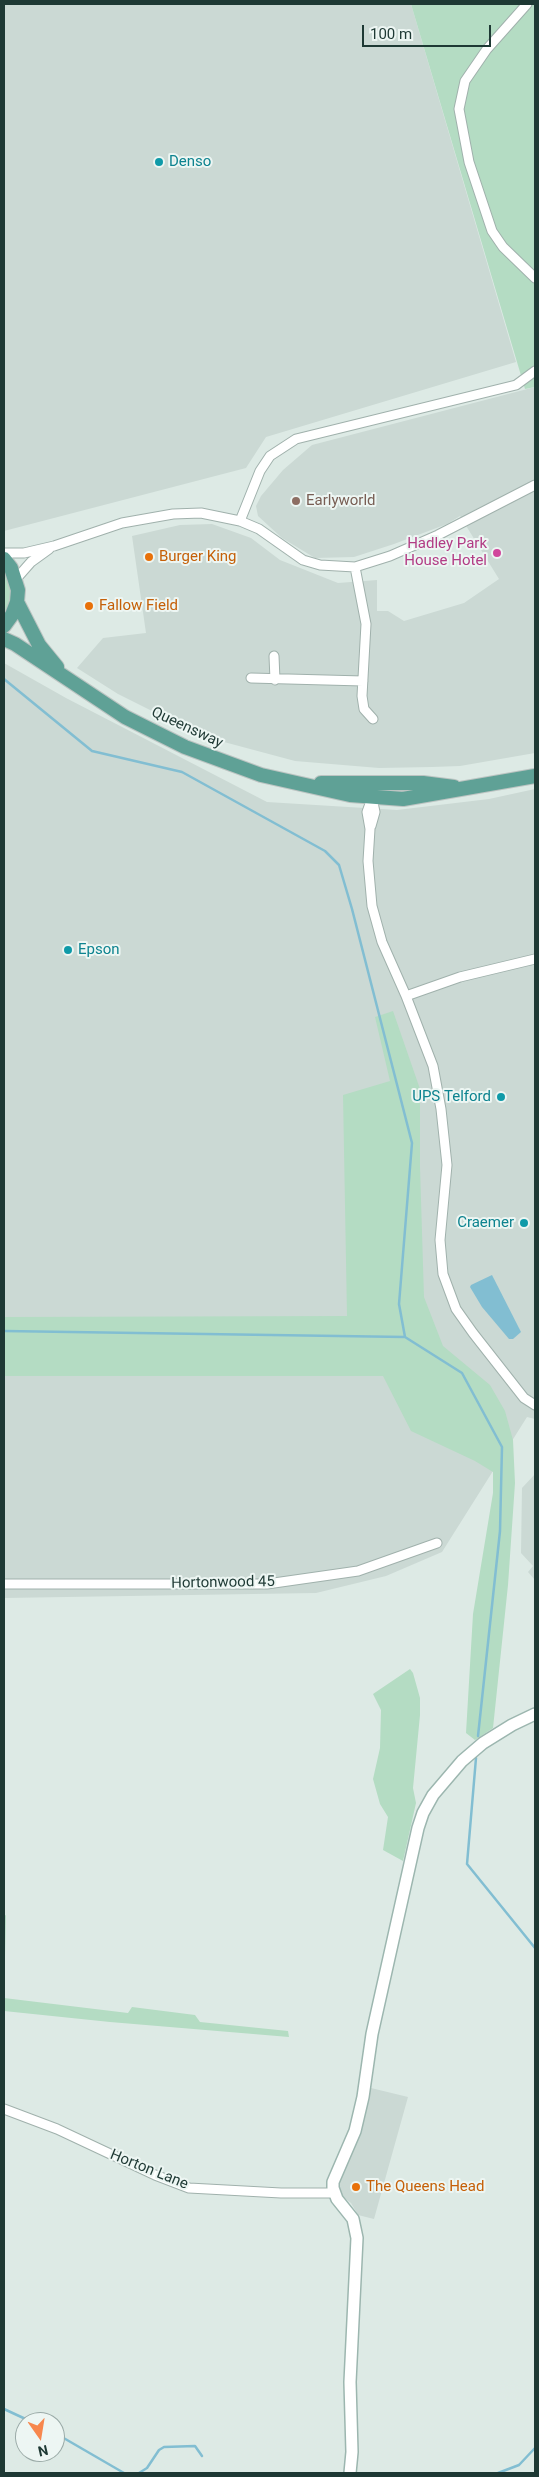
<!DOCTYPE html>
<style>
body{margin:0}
#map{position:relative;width:539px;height:2477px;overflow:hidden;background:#ddeae5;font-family:Roboto,sans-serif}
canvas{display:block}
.frame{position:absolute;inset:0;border:5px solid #1e3934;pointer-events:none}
.north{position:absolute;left:15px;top:2412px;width:50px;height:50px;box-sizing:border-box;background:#edf6f3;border:1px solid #9aaaa7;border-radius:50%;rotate:167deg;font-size:14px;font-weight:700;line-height:20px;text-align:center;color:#1e3934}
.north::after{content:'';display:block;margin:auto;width:18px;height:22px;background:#f7874d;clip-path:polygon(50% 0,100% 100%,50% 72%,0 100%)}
.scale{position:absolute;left:362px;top:25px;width:129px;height:22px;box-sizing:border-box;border:2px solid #1e3934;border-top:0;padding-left:6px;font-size:15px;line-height:18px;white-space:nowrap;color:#1e3934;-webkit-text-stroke:4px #edf6f3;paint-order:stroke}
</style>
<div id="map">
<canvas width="539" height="2477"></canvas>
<div class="frame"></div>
<div class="north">N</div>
<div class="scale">100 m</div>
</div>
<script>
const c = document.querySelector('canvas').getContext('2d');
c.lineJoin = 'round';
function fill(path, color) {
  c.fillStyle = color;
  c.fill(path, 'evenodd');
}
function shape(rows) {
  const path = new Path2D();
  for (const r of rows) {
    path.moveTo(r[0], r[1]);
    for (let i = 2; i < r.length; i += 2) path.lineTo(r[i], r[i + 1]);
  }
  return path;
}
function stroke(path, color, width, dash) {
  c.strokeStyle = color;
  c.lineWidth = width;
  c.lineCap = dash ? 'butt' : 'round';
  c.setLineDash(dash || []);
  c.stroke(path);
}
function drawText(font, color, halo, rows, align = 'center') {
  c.font = font + ' Roboto,sans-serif';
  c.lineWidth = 4;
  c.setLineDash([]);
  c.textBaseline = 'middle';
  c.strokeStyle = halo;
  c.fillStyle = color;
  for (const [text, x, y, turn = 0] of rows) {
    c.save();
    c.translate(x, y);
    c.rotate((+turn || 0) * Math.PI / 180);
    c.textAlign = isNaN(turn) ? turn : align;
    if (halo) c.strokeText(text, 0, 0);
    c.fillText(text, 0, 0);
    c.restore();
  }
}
fill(shape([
 [4,4,411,4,516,362,266,437,246,468,4,531],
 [535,387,535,753,460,766,432,767,379,768,295,761,224,742,182,726,118,694,77,668,103,638,146,633,132,536,180,525,212,524,251,538,280,560,338,583,377,580,377,611,388,611,404,621,464,603,499,579,460,516,447,524,394,544,354,557,315,558,282,538,258,516,256,506,261,496,283,470,312,445],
 [4,663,66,698,267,802,397,810,489,799,535,789,535,1419,527,1417,442,1552,386,1576,316,1593,4,1598],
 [535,1474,535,1580,528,1572,533,1566,521,1553,522,1488],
 [371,2088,408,2097,374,2219,358,2215,351,2203,336,2192,360,2128]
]), '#cbd9d4');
fill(shape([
 [411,4,535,4,535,387,525,389],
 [4,570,11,590,9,604,4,613],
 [393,1011,420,1089,420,1167,424,1297,443,1346,490,1385,505,1411,513,1440,515,1483,508,1585,493,1728,475,1740,466,1733,473,1614,493,1493,493,1472,475,1461,411,1431,383,1376,4,1376,4,1317,347,1316,343,1095,390,1081,375,1017],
 [410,1669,413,1673,420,1698,420,1715,413,1788,416,1803,403,1861,383,1850,388,1817,380,1804,373,1779,380,1748,381,1710,373,1694],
 [6,1915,4,1998,128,2013,132,2007,195,2015,200,2022,288,2031,289,2037,110,2022,4,2011,4,1916]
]), '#b4dcc3');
fill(shape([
 [492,1275,521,1332,513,1339,509,1339,482,1307,470,1287,471,1285]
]), '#82bed2');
stroke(shape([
 [4,679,92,751,182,772,325,851,339,865,352,909,412,1143,399,1304,405,1337],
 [4,1331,405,1337,462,1373,502,1447,500,1531,478,1736],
 [476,1758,467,1864,535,1948],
 [4,2409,32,2422],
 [55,2433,124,2473],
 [139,2473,147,2468,159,2450,164,2447,195,2446,202,2456],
 [498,2473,519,2465,535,2448]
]), '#82bed2', 2.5);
const street = shape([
 [527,4,487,49,465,81,459,109,469,162,492,231,503,247,535,278],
 [240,521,260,471,270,456,296,439,516,385,535,371],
 [4,553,24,553,54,546,122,523,173,514,201,513,240,521,259,529,303,560,320,565,355,567,390,556,438,535,535,485],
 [355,567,366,624,362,696,364,709,373,719],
 [16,579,31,562,49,549],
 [274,656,275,680],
 [251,678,363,681],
 [372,798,367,812,370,829,368,861,372,906,382,942,406,996,433,1066,441,1109,447,1165,440,1240,443,1274,456,1309,473,1333,524,1398,535,1405],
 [371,826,375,812,372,798],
 [406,996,460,977,535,959],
 [4,1584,267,1584,358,1571,437,1543],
 [4,2109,57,2129,155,2175,189,2188,281,2193,333,2193]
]);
const secondary = shape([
 [350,2473,352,2452,350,2382,357,2238,353,2219,337,2199,333,2188,333,2182,355,2131,363,2097,372,2034,418,1828,423,1813,433,1795,462,1761,483,1743,512,1725,535,1714]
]);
const primary = shape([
 [4,559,11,568,18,590,17,602,12,615,4,626],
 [17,602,39,645,57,667],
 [4,639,15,644,125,717,185,747,261,775,350,795,403,799,535,776],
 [321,783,423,783,454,787]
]);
stroke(street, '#a0b1ac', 11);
stroke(secondary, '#9cb6af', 14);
stroke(primary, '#bcc4c2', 16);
stroke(street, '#fff', 9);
stroke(secondary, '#fff', 11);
stroke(primary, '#5fa196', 14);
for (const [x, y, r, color] of [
 [159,162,5,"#0f9aa8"],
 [296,501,5,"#8d6e63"],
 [497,553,5,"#d1479c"],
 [149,557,5,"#e8710a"],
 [89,606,5,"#e8710a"],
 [68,950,5,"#0f9aa8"],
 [501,1097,5,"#0f9aa8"],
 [524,1223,5,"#0f9aa8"],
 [356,2187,5,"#e8710a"]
]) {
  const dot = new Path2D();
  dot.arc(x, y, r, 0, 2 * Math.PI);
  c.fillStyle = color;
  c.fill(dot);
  stroke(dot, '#edf6f3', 2);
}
drawText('15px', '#0d838f', '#edf6f3', [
 ["Denso",169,162],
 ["Epson",78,950],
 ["UPS Telford",491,1097,"right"],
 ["Craemer",514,1223,"right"]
], 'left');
drawText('15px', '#785e54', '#edf6f3', [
 ["Earlyworld",306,501]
], 'left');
drawText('15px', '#b23c85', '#edf6f3', [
 ["Hadley Park",487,544],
 ["House Hotel",487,561]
], 'right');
drawText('15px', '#c56008', '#edf6f3', [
 ["Burger King",159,557],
 ["Fallow Field",99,606],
 ["The Queens Head",366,2187]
], 'left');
drawText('15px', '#1e3934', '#edf6f3', [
 ["Queensway",187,728,25],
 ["Hortonwood 45",223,1583,-1],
 ["Horton Lane",149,2170,22]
]);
</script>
